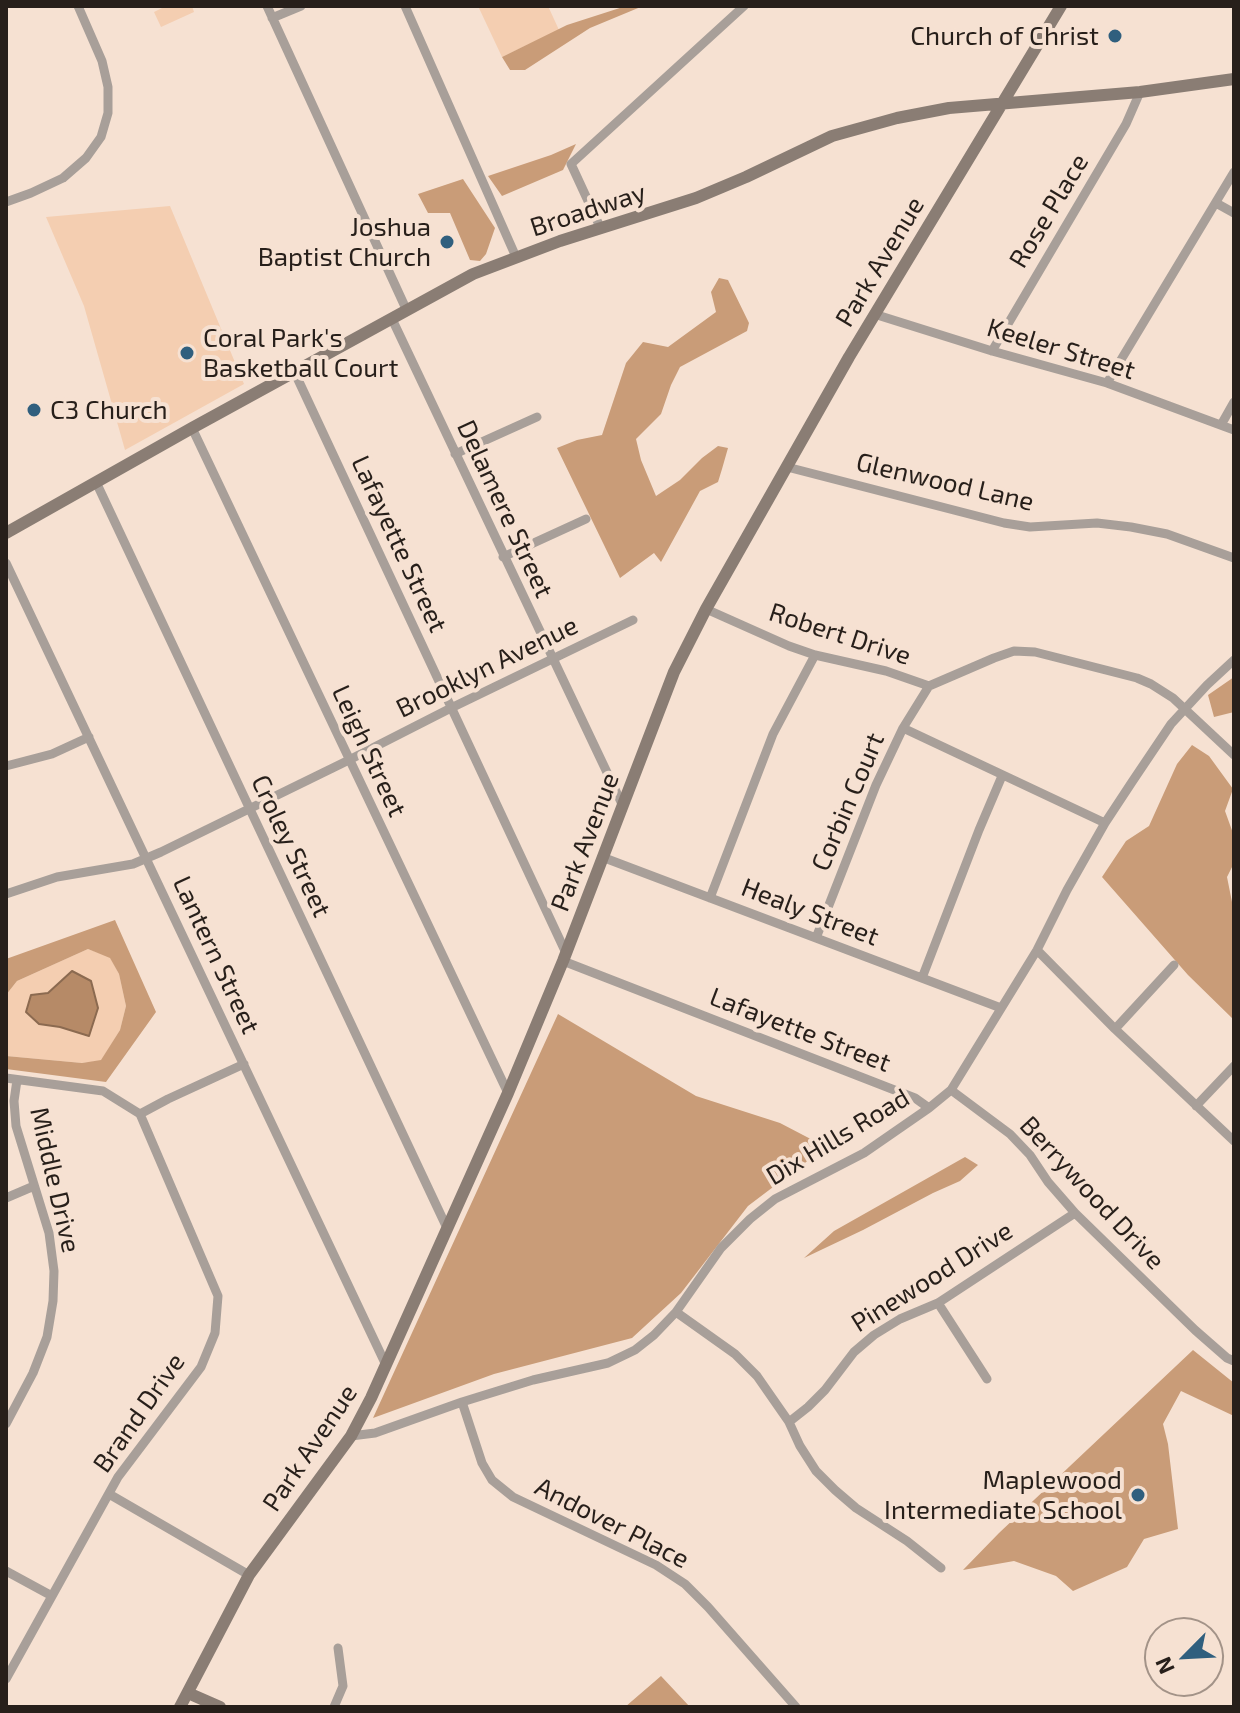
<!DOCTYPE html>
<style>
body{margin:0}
#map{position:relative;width:1240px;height:1713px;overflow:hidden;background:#f6e1d2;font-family:"Exo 2",sans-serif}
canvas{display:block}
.frame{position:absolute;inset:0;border:8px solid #271f1a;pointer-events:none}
.north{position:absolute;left:1144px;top:1617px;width:80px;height:80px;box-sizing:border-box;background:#f6e1d2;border:2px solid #a39388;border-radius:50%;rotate:246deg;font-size:22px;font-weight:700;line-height:32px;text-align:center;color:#271f1a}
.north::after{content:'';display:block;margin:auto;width:28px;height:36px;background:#305f7e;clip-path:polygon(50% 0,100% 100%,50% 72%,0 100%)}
</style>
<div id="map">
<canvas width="1240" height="1713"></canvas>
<div class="frame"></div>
<div class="north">N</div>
</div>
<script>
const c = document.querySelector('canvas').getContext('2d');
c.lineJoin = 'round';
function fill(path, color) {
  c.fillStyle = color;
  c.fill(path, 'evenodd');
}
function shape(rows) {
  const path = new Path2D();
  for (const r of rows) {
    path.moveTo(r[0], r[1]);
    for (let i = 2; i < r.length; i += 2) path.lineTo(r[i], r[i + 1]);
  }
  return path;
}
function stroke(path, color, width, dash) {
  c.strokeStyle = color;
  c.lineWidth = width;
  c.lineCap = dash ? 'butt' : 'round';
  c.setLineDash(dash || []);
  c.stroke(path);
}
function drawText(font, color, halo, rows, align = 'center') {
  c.font = font + ' "Exo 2",sans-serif';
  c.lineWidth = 8;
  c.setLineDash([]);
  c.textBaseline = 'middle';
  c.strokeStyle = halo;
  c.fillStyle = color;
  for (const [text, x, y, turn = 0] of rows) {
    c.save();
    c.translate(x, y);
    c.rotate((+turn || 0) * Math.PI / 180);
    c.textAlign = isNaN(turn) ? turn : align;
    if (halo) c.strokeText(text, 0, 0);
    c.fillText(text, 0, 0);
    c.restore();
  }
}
fill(shape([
 [166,6,192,6,194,12,161,27,154,12],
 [478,6,548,6,559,30,502,57],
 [170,206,244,384,125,450,84,306,46,217],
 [88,949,110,957,119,974,126,1006,120,1030,101,1061,82,1063,6,1056,6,995,17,981]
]), '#f4ceb1');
fill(shape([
 [626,6,643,6,590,28,525,70,510,70,502,57,567,25],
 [576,144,563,170,502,196,488,176,551,155],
 [463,179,495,228,486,254,480,261,470,260,450,213,428,213,418,194],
 [719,278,728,280,749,323,747,331,680,367,671,385,661,414,636,439,641,460,656,496,680,480,702,458,718,446,728,448,722,469,718,482,700,491,661,562,654,553,620,578,557,448,577,440,602,435,626,363,643,342,668,347,716,312,711,292],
 [1234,677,1234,712,1214,717,1208,695],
 [1192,745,1209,756,1233,789,1225,811,1234,836,1234,863,1227,877,1234,912,1234,1020,1188,975,1102,877,1126,841,1149,826,1177,764],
 [115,920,156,1012,106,1082,6,1069,6,1056,82,1063,101,1060,120,1030,126,1006,119,974,110,958,88,949,17,981,6,995,6,959],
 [558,1014,696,1096,780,1123,826,1147,748,1206,681,1293,632,1338,494,1374,373,1418],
 [965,1157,978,1165,960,1181,933,1193,863,1230,804,1258,834,1231],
 [1193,1350,1234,1383,1234,1416,1181,1391,1163,1424,1168,1444,1178,1529,1144,1539,1127,1567,1073,1591,1056,1576,1014,1561,963,1570,999,1533],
 [661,1676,690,1707,625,1707]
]), '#c99c78');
const water = shape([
 [72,971,91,981,98,1008,89,1036,60,1027,39,1024,26,1012,31,995,48,993,72,971]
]);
fill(water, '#b68a67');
stroke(water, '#8b6a50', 2);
stroke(shape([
 [267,6,407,311],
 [405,6,516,257],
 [272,18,301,6],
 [6,202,31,193,63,178,86,158,101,137,108,113,108,87,102,61,78,6],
 [1216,203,1234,213],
 [601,229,571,164,744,6],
 [874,314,992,351,1107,383,1234,430],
 [392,319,622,804],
 [992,351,1126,124,1140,92],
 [294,371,566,953],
 [1107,383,1234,172],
 [1221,425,1234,402],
 [192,428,508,1093],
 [455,454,537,417],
 [787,467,1004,523,1030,527,1097,523,1131,527,1167,534,1234,558],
 [96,482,447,1228],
 [503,557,586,519],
 [6,563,386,1365],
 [706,609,789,646,815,655,886,671,929,686,994,658,1014,651,1035,652,1137,678,1151,684,1173,698,1234,755],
 [903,728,1105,823],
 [6,766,52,754,89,737],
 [602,857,1001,1008],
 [6,894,57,877,133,864,161,852,349,760,451,708,633,620],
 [710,898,773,734,815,655],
 [816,938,876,785,903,728,929,686],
 [1037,950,1115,1029,1234,1141],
 [563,961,915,1098,929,1108],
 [922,978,979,830,1002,776],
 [1115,1029,1174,965],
 [6,1078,103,1091,140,1114,218,1296,215,1333,201,1367,118,1477,6,1679],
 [951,1090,1010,1134,1030,1155,1048,1182,1075,1213,1195,1330,1227,1358,1234,1361],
 [1196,1106,1234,1066],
 [140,1114,168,1099,244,1064],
 [6,1198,34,1186],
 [938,1303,987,1379],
 [676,1312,735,1354,757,1376,789,1422,800,1446,816,1471,835,1490,856,1508,907,1541,941,1568],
 [462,1402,482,1463,492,1480,513,1497,656,1565,685,1584,708,1607,796,1707],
 [789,1422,808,1407,825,1390,854,1352,874,1335,900,1319,938,1303,1075,1213],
 [6,1424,33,1373,47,1337,53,1301,54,1271,49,1233,16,1126,14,1101,17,1080],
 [351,1436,375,1433,462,1402,533,1380,608,1363,635,1350,654,1335,676,1312,721,1248,750,1219,775,1199,864,1153,929,1108,951,1090,1037,950,1067,890,1105,823,1132,782,1171,724,1207,685,1234,660],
 [109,1494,249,1575],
 [6,1571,52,1596],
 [334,1707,343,1686,338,1648]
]), '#a89f99', 9);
stroke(shape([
 [6,533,192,428,473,274,560,241,696,198,746,177,832,136,897,118,949,108,1140,92,1234,79],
 [188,1693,220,1707],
 [180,1707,249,1575,351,1436,371,1398,508,1093,563,961,674,672,706,609,849,357,1061,6]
]), '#8a7d74', 12);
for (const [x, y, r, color] of [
 [1115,36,8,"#305f7e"],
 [447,242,8,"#305f7e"],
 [187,353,8,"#305f7e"],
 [34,410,8,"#305f7e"],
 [1138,1495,8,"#305f7e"]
]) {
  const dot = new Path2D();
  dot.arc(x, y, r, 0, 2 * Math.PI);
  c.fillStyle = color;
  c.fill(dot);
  stroke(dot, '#f6e1d2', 3);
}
drawText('26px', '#271f1a', '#f6e1d2', [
 ["Church of Christ",1099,36],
 ["Joshua",431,227],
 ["Baptist Church",431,257],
 ["Coral Park's",203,338,"left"],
 ["Basketball Court",203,368,"left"],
 ["C3 Church",50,410,"left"],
 ["Maplewood",1122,1480],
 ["Intermediate School",1122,1510]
], 'right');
drawText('26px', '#271f1a', '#f6e1d2', [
 ["Broadway",588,210,-18],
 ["Rose Place",1049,211,-59],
 ["Park Avenue",880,262,-59],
 ["Keeler Street",1061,349,17],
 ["Glenwood Lane",945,482,13],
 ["Delamere Street",505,509,65],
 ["Lafayette Street",399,544,65],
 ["Robert Drive",840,634,18],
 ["Brooklyn Avenue",487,667,-26],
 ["Leigh Street",369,751,65],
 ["Corbin Court",848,802,-67],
 ["Park Avenue",585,842,-69],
 ["Croley Street",291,846,65],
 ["Healy Street",810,912,21],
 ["Lantern Street",216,955,65],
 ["Lafayette Street",800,1030,21],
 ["Dix Hills Road",838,1137,-31],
 ["Middle Drive",55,1180,77],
 ["Berrywood Drive",1092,1193,47],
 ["Pinewood Drive",932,1277,-32],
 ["Brand Drive",139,1413,-55],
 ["Park Avenue",310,1448,-56],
 ["Andover Place",612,1523,27]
]);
</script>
